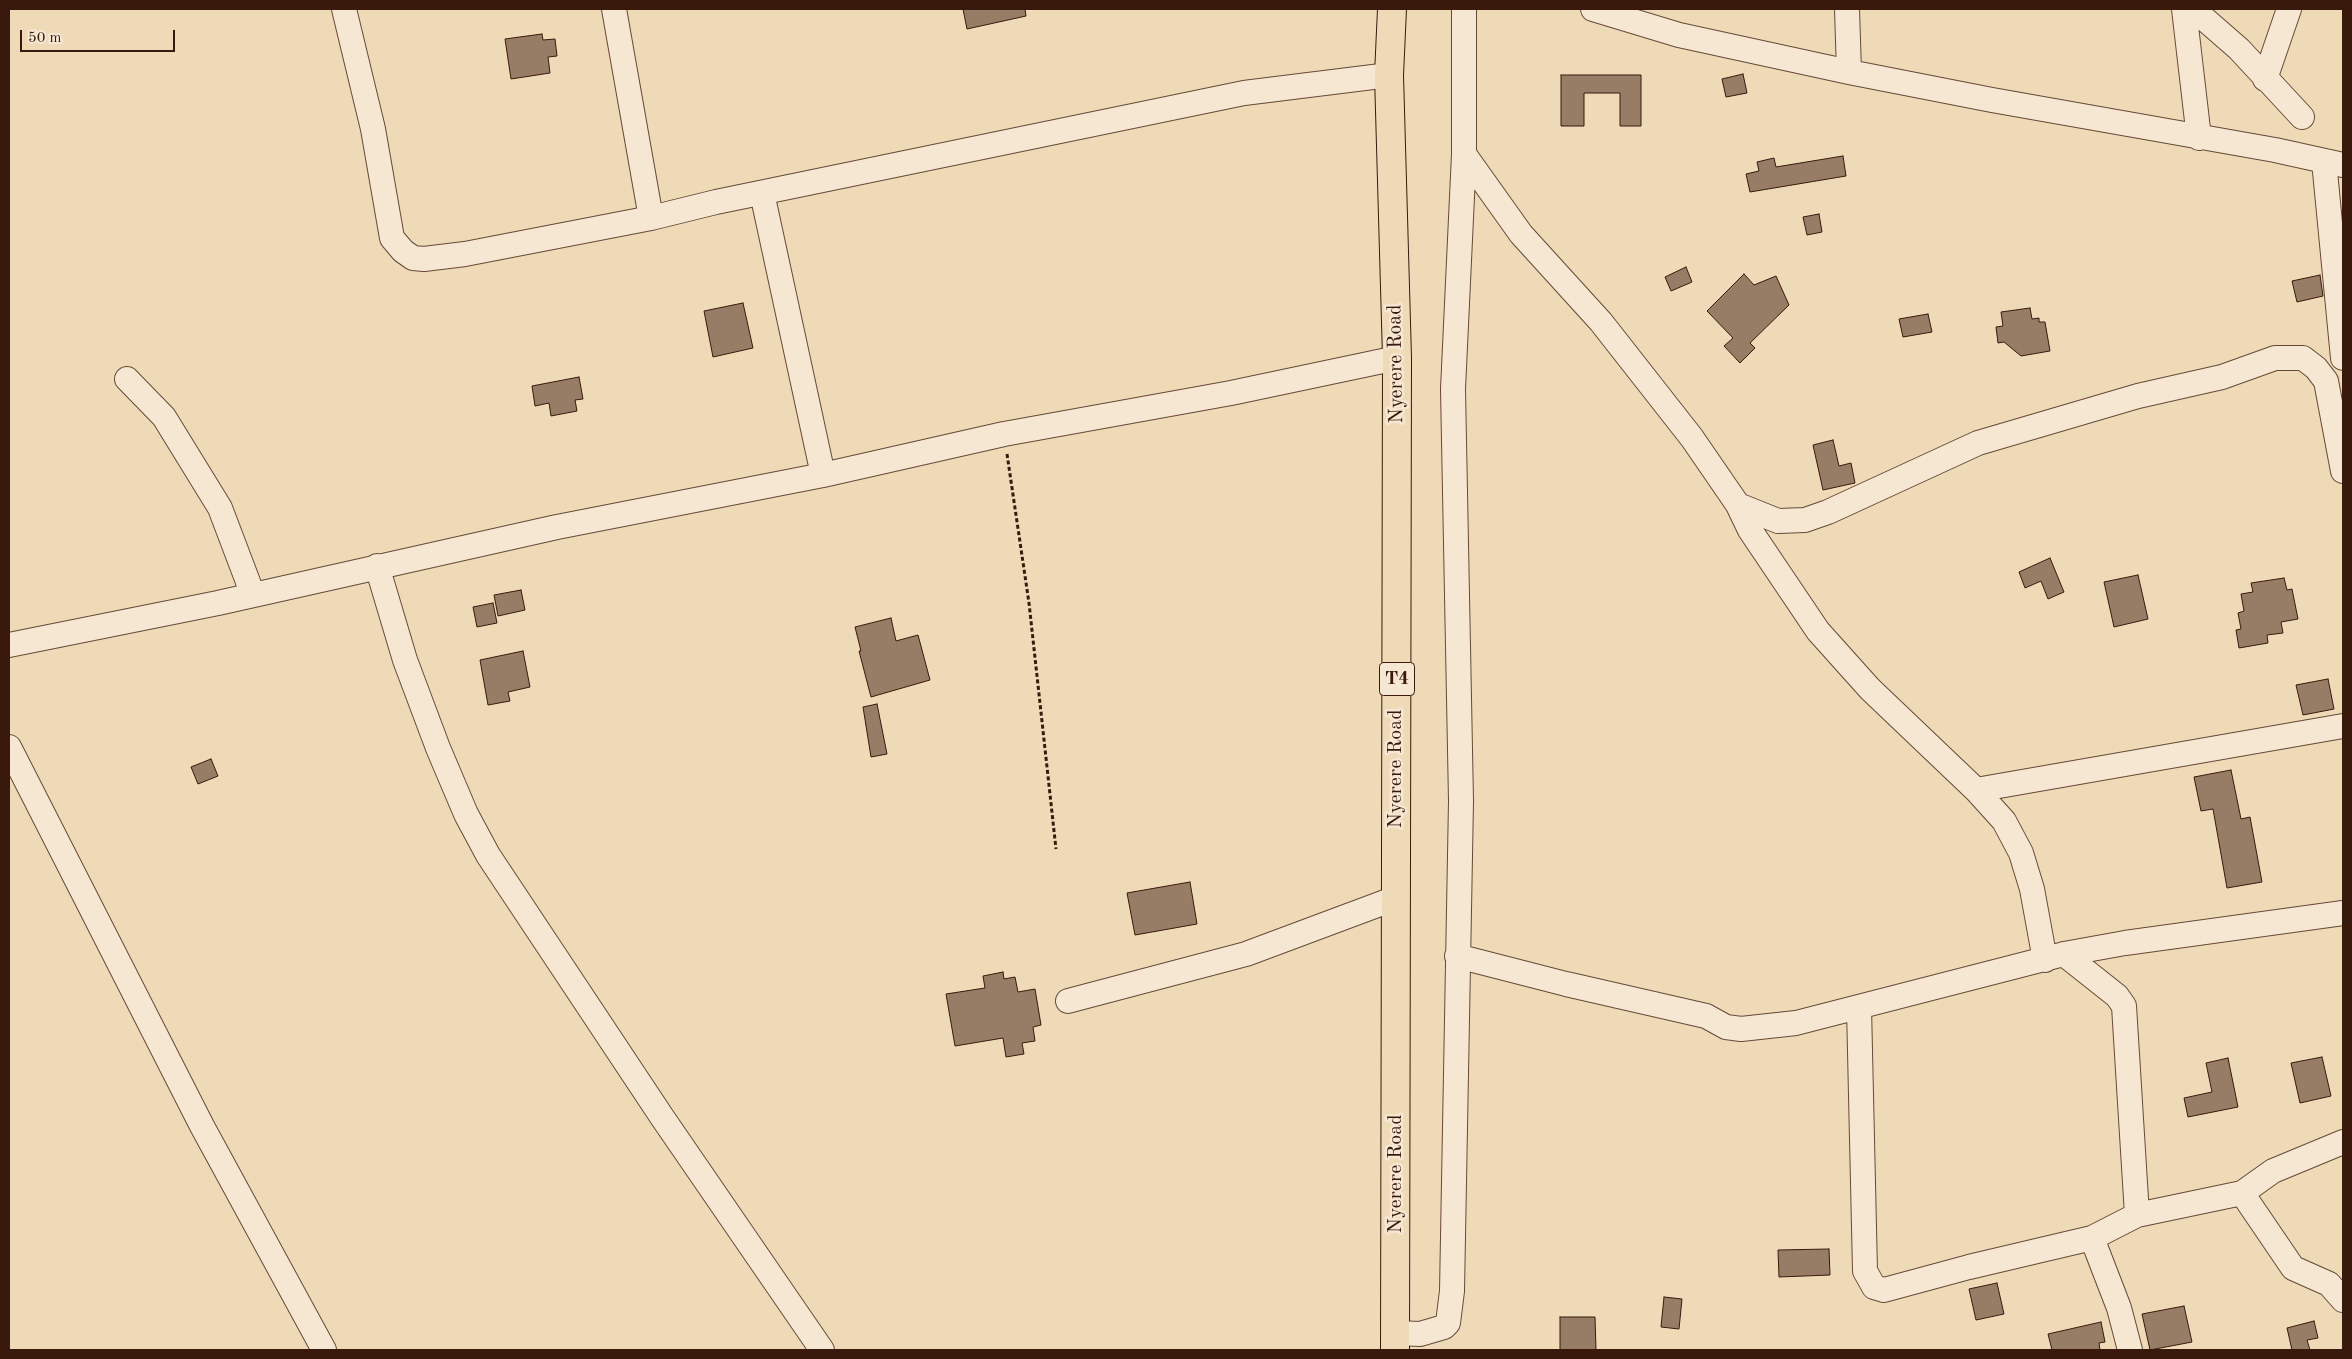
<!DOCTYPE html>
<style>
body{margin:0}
#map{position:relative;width:2352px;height:1359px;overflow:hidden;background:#efdab8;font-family:"Old Standard TT",serif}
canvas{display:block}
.frame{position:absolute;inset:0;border:10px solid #38190c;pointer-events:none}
.scale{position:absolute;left:20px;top:30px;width:155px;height:22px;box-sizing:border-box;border:2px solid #38190c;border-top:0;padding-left:6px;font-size:15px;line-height:18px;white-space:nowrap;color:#38190c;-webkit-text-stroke:4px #f5e7d1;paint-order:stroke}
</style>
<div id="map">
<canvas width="2352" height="1359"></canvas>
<div class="frame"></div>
<div class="scale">50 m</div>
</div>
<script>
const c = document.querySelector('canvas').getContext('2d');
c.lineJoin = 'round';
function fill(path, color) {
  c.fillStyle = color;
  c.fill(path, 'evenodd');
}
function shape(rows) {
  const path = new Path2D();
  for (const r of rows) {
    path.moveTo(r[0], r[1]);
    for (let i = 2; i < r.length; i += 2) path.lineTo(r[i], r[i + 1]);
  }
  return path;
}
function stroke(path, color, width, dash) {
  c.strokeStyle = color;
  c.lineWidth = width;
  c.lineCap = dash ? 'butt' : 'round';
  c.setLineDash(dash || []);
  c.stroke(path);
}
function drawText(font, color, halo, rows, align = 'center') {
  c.font = font + ' "Old Standard TT",serif';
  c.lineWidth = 5;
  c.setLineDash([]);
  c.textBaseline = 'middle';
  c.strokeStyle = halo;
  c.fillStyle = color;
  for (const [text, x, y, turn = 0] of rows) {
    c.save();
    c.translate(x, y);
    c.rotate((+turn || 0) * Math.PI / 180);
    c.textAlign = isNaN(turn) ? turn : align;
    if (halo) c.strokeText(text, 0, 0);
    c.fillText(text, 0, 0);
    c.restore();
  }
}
const building = shape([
 [963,9,1025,9,1026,16,967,29,963,9],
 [542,34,543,40,555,39,557,56,548,57,550,73,511,79,505,39,542,34],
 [1743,74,1747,93,1726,97,1722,79,1743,74],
 [1561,75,1641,75,1641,126,1620,126,1620,93,1584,93,1584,126,1561,126,1561,75],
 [1843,156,1846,176,1750,192,1746,174,1759,171,1757,162,1774,158,1776,167,1843,156],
 [1819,214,1822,232,1807,235,1803,217,1819,214],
 [1686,267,1692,282,1671,291,1665,277,1686,267],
 [1744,274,1754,285,1776,276,1789,305,1750,343,1755,348,1740,363,1724,346,1733,338,1707,311,1744,274],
 [2320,275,2323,296,2297,302,2292,281,2320,275],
 [743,303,753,348,713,357,704,311,743,303],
 [2030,308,2032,319,2039,318,2039,322,2045,322,2050,351,2021,356,2004,342,1998,343,1996,327,2003,326,2001,312,2030,308],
 [1928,314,1932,332,1903,337,1899,319,1928,314],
 [579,377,583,399,575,400,577,411,551,416,549,403,535,406,532,386,579,377],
 [1833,440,1839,466,1851,463,1855,483,1823,490,1813,445,1833,440],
 [2050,558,2064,592,2048,599,2041,581,2025,588,2019,572,2050,558],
 [2138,575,2148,619,2114,627,2104,582,2138,575],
 [2284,578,2287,590,2292,589,2298,619,2281,622,2283,633,2267,635,2268,643,2239,648,2236,630,2241,629,2238,613,2244,611,2241,594,2253,592,2251,583,2284,578],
 [521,590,525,610,498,616,494,595,521,590],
 [493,603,497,623,477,627,473,607,493,603],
 [891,618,896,641,918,635,930,680,871,697,859,651,861,651,855,627,891,618],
 [523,651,530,687,508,692,510,701,488,705,480,660,523,651],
 [2328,679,2334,709,2303,715,2296,685,2328,679],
 [877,704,887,754,871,757,863,707,877,704],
 [211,759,218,776,198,784,191,767,211,759],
 [2231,770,2241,819,2250,817,2262,882,2227,888,2213,809,2201,811,2194,777,2231,770],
 [1190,882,1197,924,1135,935,1127,893,1190,882],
 [1003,972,1004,979,1015,977,1018,992,1035,989,1041,1025,1033,1027,1035,1041,1022,1043,1024,1054,1006,1057,1003,1038,955,1046,946,994,985,988,983,976,1003,972],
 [2322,1057,2331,1096,2300,1103,2291,1063,2322,1057],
 [2228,1058,2238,1107,2188,1117,2184,1098,2212,1092,2206,1063,2228,1058],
 [1829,1249,1830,1275,1779,1277,1778,1250,1829,1249],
 [1997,1283,2004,1314,1976,1320,1969,1289,1997,1283],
 [1664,1297,1682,1299,1679,1329,1661,1327,1664,1297],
 [2184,1306,2192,1342,2150,1350,2142,1314,2184,1306],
 [1560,1317,1595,1317,1596,1350,1560,1350,1560,1317],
 [2314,1321,2318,1338,2307,1340,2310,1350,2292,1350,2287,1328,2314,1321],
 [2101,1322,2105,1342,2099,1343,2100,1350,2052,1350,2048,1334,2101,1322]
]);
fill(building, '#977d65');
stroke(building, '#38190c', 1);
const minor = shape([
 [344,9,373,129,392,238,403,251,413,258,424,259,465,254,651,218,716,202,1244,93,1389,75],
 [614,9,651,218],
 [1593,9,1679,35,1849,72,1992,100,2275,150,2343,165],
 [1847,9,1849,72],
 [2184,9,2199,138],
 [2193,9,2239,49,2302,117],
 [2265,79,2289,9],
 [1464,154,1521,234,1601,322,1692,438,1738,505,1750,530,1818,631,1870,689,1976,790,2004,821,2021,853,2032,889,2045,960],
 [2324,161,2343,358],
 [762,193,823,475],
 [127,379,164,417,220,508,253,595],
 [1738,505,1778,521,1805,520,1828,512,1978,443,2138,396,2222,377,2275,358,2303,358,2316,368,2326,381,2343,471],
 [377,566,405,660,438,748,466,814,488,855,662,1117,822,1350],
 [9,645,218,603,557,527,823,475,1004,434,1231,393,1397,358],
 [9,747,202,1126,324,1350],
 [1976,790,2343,726],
 [2064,954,2117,996,2124,1006,2137,1215],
 [1457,956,1566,984,1706,1016,1726,1027,1741,1029,1796,1023,2064,954,2125,943,2343,913],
 [1068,1001,1246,954,1396,898],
 [1859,1007,1865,1271,1874,1287,1884,1290,1969,1267,2092,1238,2137,1215,2242,1193,2273,1171,2343,1142],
 [2242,1193,2293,1268,2329,1284,2343,1300],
 [2092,1238,2119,1308,2130,1350],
 [1396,1333,1420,1334,1444,1327,1448,1323,1452,1291,1461,801,1453,389,1464,154,1464,9]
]);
const highway = shape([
 [1392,9,1389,75,1397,358,1395,1350]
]);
stroke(minor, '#664937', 26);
stroke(highway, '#38190c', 30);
stroke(shape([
 [1007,454,1029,603,1056,849]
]), '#38190c', 3, [4, 2.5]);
stroke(minor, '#f5e7d1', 24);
stroke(highway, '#efdab8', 28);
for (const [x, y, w] of [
 [1397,679,35]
]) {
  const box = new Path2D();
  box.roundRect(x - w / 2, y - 16.5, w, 33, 4);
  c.fillStyle = '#f5e7d1';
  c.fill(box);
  stroke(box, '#38190c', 1);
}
drawText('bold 19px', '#38190c', null, [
 ["T4",1397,679]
]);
drawText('20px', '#38190c', '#f5e7d1', [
 ["Nyerere Road",1396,364,-91],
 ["Nyerere Road",1396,769,-90],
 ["Nyerere Road",1396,1174,-90]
]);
</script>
